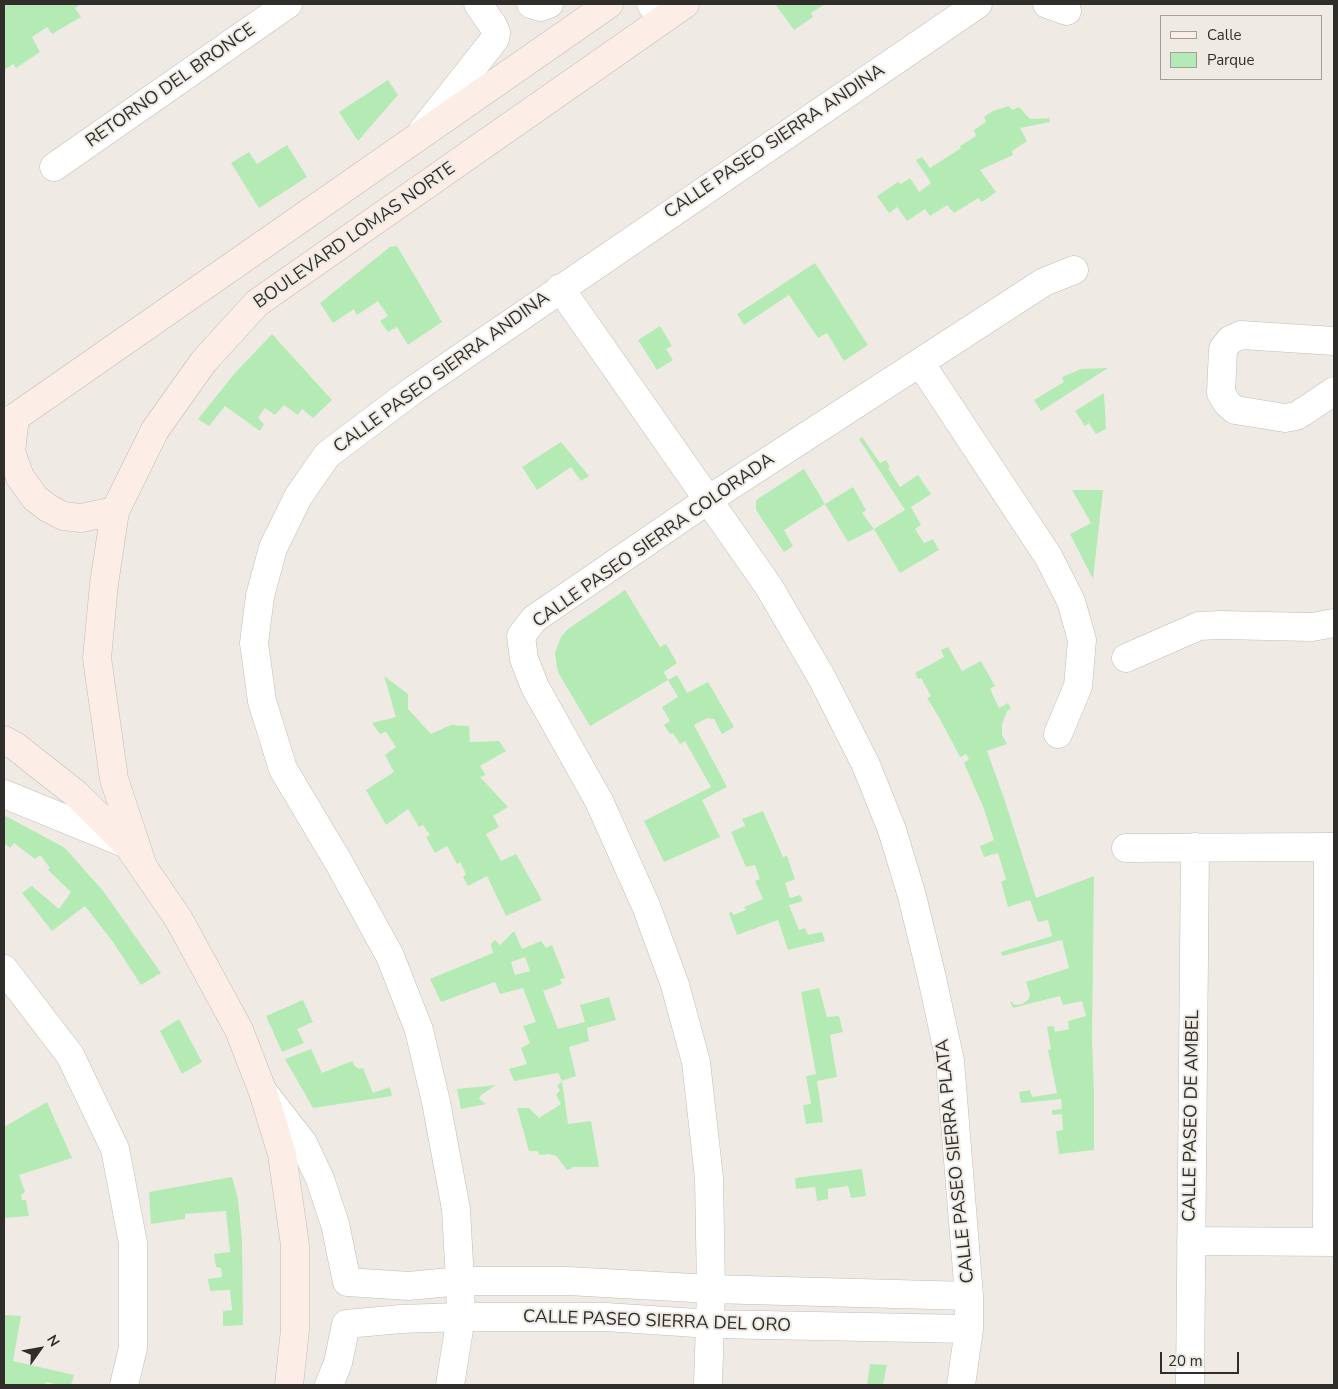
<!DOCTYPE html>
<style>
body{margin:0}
#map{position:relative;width:1338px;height:1389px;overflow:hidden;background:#efebe4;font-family:"Nunito Sans",sans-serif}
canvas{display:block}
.frame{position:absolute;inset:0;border:5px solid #2f2e2b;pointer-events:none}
.legend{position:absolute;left:1160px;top:15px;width:162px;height:65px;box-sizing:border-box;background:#efebe4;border:1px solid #a29f9a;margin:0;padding:6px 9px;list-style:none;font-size:15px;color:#2f2e2b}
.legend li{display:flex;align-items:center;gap:10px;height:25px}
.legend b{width:25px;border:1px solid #a29f9a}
.north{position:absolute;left:15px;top:1324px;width:50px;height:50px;-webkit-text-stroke:4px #efebe4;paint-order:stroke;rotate:58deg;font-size:14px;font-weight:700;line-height:20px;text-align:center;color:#2f2e2b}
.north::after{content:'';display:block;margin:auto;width:18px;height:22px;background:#2f2e2b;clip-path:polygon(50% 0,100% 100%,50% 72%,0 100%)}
.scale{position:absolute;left:1160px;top:1352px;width:79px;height:22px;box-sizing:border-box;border:2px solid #2f2e2b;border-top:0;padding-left:6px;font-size:15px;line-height:18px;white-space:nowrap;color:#2f2e2b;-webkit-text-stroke:4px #efebe4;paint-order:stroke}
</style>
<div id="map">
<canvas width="1338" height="1389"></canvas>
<div class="frame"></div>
<ul class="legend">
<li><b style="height:6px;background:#fceee6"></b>Calle</li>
<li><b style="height:14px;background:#b4ebb5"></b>Parque</li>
</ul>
<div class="north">N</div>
<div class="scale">20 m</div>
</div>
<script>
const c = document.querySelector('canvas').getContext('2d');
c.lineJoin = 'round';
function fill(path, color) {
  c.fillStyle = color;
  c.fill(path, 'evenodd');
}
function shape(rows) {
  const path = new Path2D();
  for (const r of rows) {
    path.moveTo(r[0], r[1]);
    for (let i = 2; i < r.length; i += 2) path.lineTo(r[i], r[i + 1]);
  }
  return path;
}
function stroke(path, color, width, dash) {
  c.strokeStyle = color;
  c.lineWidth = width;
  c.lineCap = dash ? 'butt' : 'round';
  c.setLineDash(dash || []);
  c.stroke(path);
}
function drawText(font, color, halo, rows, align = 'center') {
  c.font = font + ' "Nunito Sans",sans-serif';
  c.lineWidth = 4;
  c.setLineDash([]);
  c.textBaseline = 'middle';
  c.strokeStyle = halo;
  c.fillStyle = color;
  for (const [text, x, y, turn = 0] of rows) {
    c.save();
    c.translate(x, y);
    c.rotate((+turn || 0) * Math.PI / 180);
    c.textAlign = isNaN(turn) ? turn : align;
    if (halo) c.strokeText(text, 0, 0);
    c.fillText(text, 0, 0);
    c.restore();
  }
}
fill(shape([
 [4,4,81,4,75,8,81,17,52,34,47,27,32,37,40,52,16,68,13,64,4,70],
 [775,4,825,4,811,13,813,17,794,30],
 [388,80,398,95,358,141,339,112],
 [1009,106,1012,110,1019,107,1030,119,1049,118,1050,122,1020,128,1027,141,1012,151,1013,155,980,170,996,192,982,202,978,198,954,213,947,205,930,216,925,209,907,221,897,207,889,213,877,196,898,182,901,184,910,178,919,192,931,183,916,160,922,157,930,168,961,148,960,146,976,136,974,130,986,122,984,117,993,111],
 [287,145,307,177,259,208,231,163,249,152,257,164],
 [397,246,442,322,408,345,397,327,388,332,380,321,388,316,378,301,357,315,354,309,333,323,320,303,390,247],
 [815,263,868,345,844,361,827,333,818,338,789,295,744,325,737,314],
 [660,326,672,346,666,349,673,360,657,370,638,340],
 [272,334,332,400,313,418,302,409,298,415,284,405,275,415,265,408,258,418,264,424,260,431,225,406,209,426,198,419,235,373],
 [1108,368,1041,411,1034,400,1064,382,1062,377,1081,369],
 [1104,393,1106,429,1096,434,1089,423,1085,426,1075,411],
 [862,437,880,463,886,460,890,467,888,468,900,487,918,475,931,494,911,507,921,525,915,529,924,543,933,539,939,550,900,573,874,529,848,542,825,504,784,530,793,546,784,552,756,510,756,501,759,498,804,469,825,504,853,487,866,510,862,513,874,529,905,510,859,439],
 [561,442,589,476,581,481,571,467,537,490,522,467],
 [1072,490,1103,490,1093,579,1070,534,1091,523],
 [625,590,660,647,666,644,677,663,664,672,668,680,677,675,687,693,708,682,734,727,722,734,714,719,707,718,694,725,727,787,702,800,720,837,664,862,644,821,711,787,685,741,680,744,673,733,670,734,664,725,670,721,662,707,678,697,668,680,590,726,559,674,557,667,555,653,561,637,568,629],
 [948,647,962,671,981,661,995,686,990,689,999,708,1008,703,1011,709,1007,711,1002,725,1002,735,1007,744,987,751,1005,801,1036,898,1094,876,1092,1037,1094,1094,1094,1150,1059,1154,1056,1131,1063,1130,1062,1114,1052,1115,1052,1110,1062,1109,1061,1099,1021,1103,1019,1092,1030,1090,1032,1097,1057,1093,1048,1050,1051,1049,1047,1027,1054,1026,1055,1032,1069,1029,1068,1021,1086,1016,1082,1001,1063,1005,1060,996,1013,1008,1010,1001,1015,1005,1022,1004,1028,1000,1030,995,1026,982,1069,968,1062,940,1002,956,1001,952,1052,936,1048,920,1038,922,1030,900,1008,907,1001,882,1006,879,998,853,984,857,980,846,994,840,984,809,964,763,969,759,966,754,960,757,940,719,927,698,931,696,921,678,918,679,915,673,944,657,941,650],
 [384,676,408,694,408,709,431,734,451,725,469,726,470,742,499,741,506,751,480,766,486,775,480,777,508,807,493,816,499,827,486,834,501,861,516,854,542,900,506,916,487,876,468,886,463,877,466,874,460,862,457,864,447,846,435,853,426,837,430,835,423,825,419,827,408,809,386,825,366,790,394,772,385,755,396,747,386,732,380,734,372,723,396,717],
 [763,811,783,857,787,856,795,879,785,883,790,898,800,895,803,901,789,905,799,930,805,928,808,935,822,932,825,941,788,950,778,920,737,935,729,913,732,912,733,915,746,910,744,907,763,899,755,881,760,879,755,865,746,867,731,832,745,826,742,819],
 [4,815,65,848,104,892,161,973,141,985,113,942,85,906,52,931,22,893,32,886,59,909,71,892,48,870,50,868,40,855,35,859,14,843,10,848,4,843],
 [514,931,522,949,541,941,546,948,552,945,565,978,560,979,562,984,543,991,558,1029,585,1022,580,1005,609,997,616,1020,587,1028,589,1041,569,1047,576,1076,562,1081,568,1124,591,1121,599,1167,574,1167,567,1170,556,1156,549,1154,540,1155,537,1151,529,1151,517,1108,529,1108,539,1118,561,1104,556,1095,560,1090,557,1086,562,1081,558,1073,514,1081,509,1069,527,1064,521,1048,530,1043,523,1026,536,1022,523,988,500,994,495,982,441,1002,430,979,493,953,491,944,495,940,500,945],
 [525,957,530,971,515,975,511,962],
 [819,988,827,1017,839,1016,843,1032,830,1035,837,1077,817,1081,823,1122,806,1124,803,1105,811,1104,806,1076,816,1074,801,992],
 [303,1000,313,1022,297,1029,304,1043,282,1052,266,1016],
 [179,1019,202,1062,182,1074,160,1031],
 [311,1049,322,1073,352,1061,355,1066,359,1069,363,1068,373,1093,390,1087,392,1096,313,1108,285,1059],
 [496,1085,481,1095,479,1099,486,1104,461,1109,457,1089],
 [47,1102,72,1158,19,1175,25,1192,21,1195,22,1200,26,1200,29,1216,4,1218,4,1127],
 [862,1169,866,1196,851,1198,848,1186,828,1189,828,1199,817,1201,815,1187,796,1189,795,1178],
 [232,1177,238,1199,242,1239,243,1325,227,1326,223,1326,223,1311,232,1310,230,1290,210,1291,208,1279,222,1277,221,1268,216,1267,214,1254,230,1252,226,1211,185,1214,185,1219,151,1224,149,1192],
 [4,1315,21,1316,13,1361,74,1375,71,1385,60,1385,46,1382,45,1385,4,1385],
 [870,1364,887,1365,883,1385,867,1385]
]), '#b4ebb5');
const street = shape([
 [531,4,541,7,549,4],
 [651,4,662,20],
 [1047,4,1067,11],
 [423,130,495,39,496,32,492,24,478,4],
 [54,167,288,4],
 [560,288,769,587,822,678,866,765,892,830,912,896,932,978,950,1061,969,1296,969,1329,961,1385],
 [1334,341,1241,335,1230,340,1223,349,1221,393,1227,403,1235,410,1285,418,1296,416,1306,410,1334,391],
 [921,364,1048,556,1071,601,1082,640,1078,686,1058,734],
 [1126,658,1199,626,1220,625,1312,627,1334,623],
 [4,794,127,844],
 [1126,848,1334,847],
 [4,969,70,1055,115,1149,133,1243,133,1348,124,1385],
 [264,1093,303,1143,320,1179,335,1224,347,1282,409,1286,460,1281,568,1281,711,1289,969,1296],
 [1191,1241,1334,1242],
 [1327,1242,1328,847],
 [329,1385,338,1363,346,1324,401,1319,461,1317,606,1317,711,1324,969,1329],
 [450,1385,461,1317,460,1281,456,1209,436,1102,419,1030,390,956,339,863,283,769,262,701,254,643,260,596,273,548,298,497,327,455,412,391,978,4],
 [708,1385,711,1289,709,1178,696,1062,675,985,646,906,599,801,535,687,524,659,521,636,534,619,708,500,1044,282,1074,270],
 [1190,1385,1195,847]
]);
const secondary = shape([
 [15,417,11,452,20,477,35,498,48,508,63,516,81,518,115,511],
 [4,425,609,4],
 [4,740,15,746,76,794,127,844,178,918,239,1030,263,1092,282,1154,295,1245,295,1330,289,1385],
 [143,867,114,779,97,658,104,584,115,511,155,430,204,361,257,303,685,4]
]);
stroke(street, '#c0bdb6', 29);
stroke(secondary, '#c0bdb6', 29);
stroke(street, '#fff', 28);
stroke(secondary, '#fceee6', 28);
drawText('18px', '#2f2e2b', '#efebe4', [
 ["RETORNO DEL BRONCE",171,86,-35],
 ["CALLE PASEO SIERRA ANDINA",775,142,-34],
 ["BOULEVARD LOMAS NORTE",355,236,-35],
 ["CALLE PASEO SIERRA ANDINA",442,373,-36],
 ["CALLE PASEO SIERRA COLORADA",654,541,-35],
 ["CALLE PASEO DE AMBEL",1192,1116,-89],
 ["CALLE PASEO SIERRA PLATA",956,1161,-96],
 ["CALLE PASEO SIERRA DEL ORO",657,1322,2]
]);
</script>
